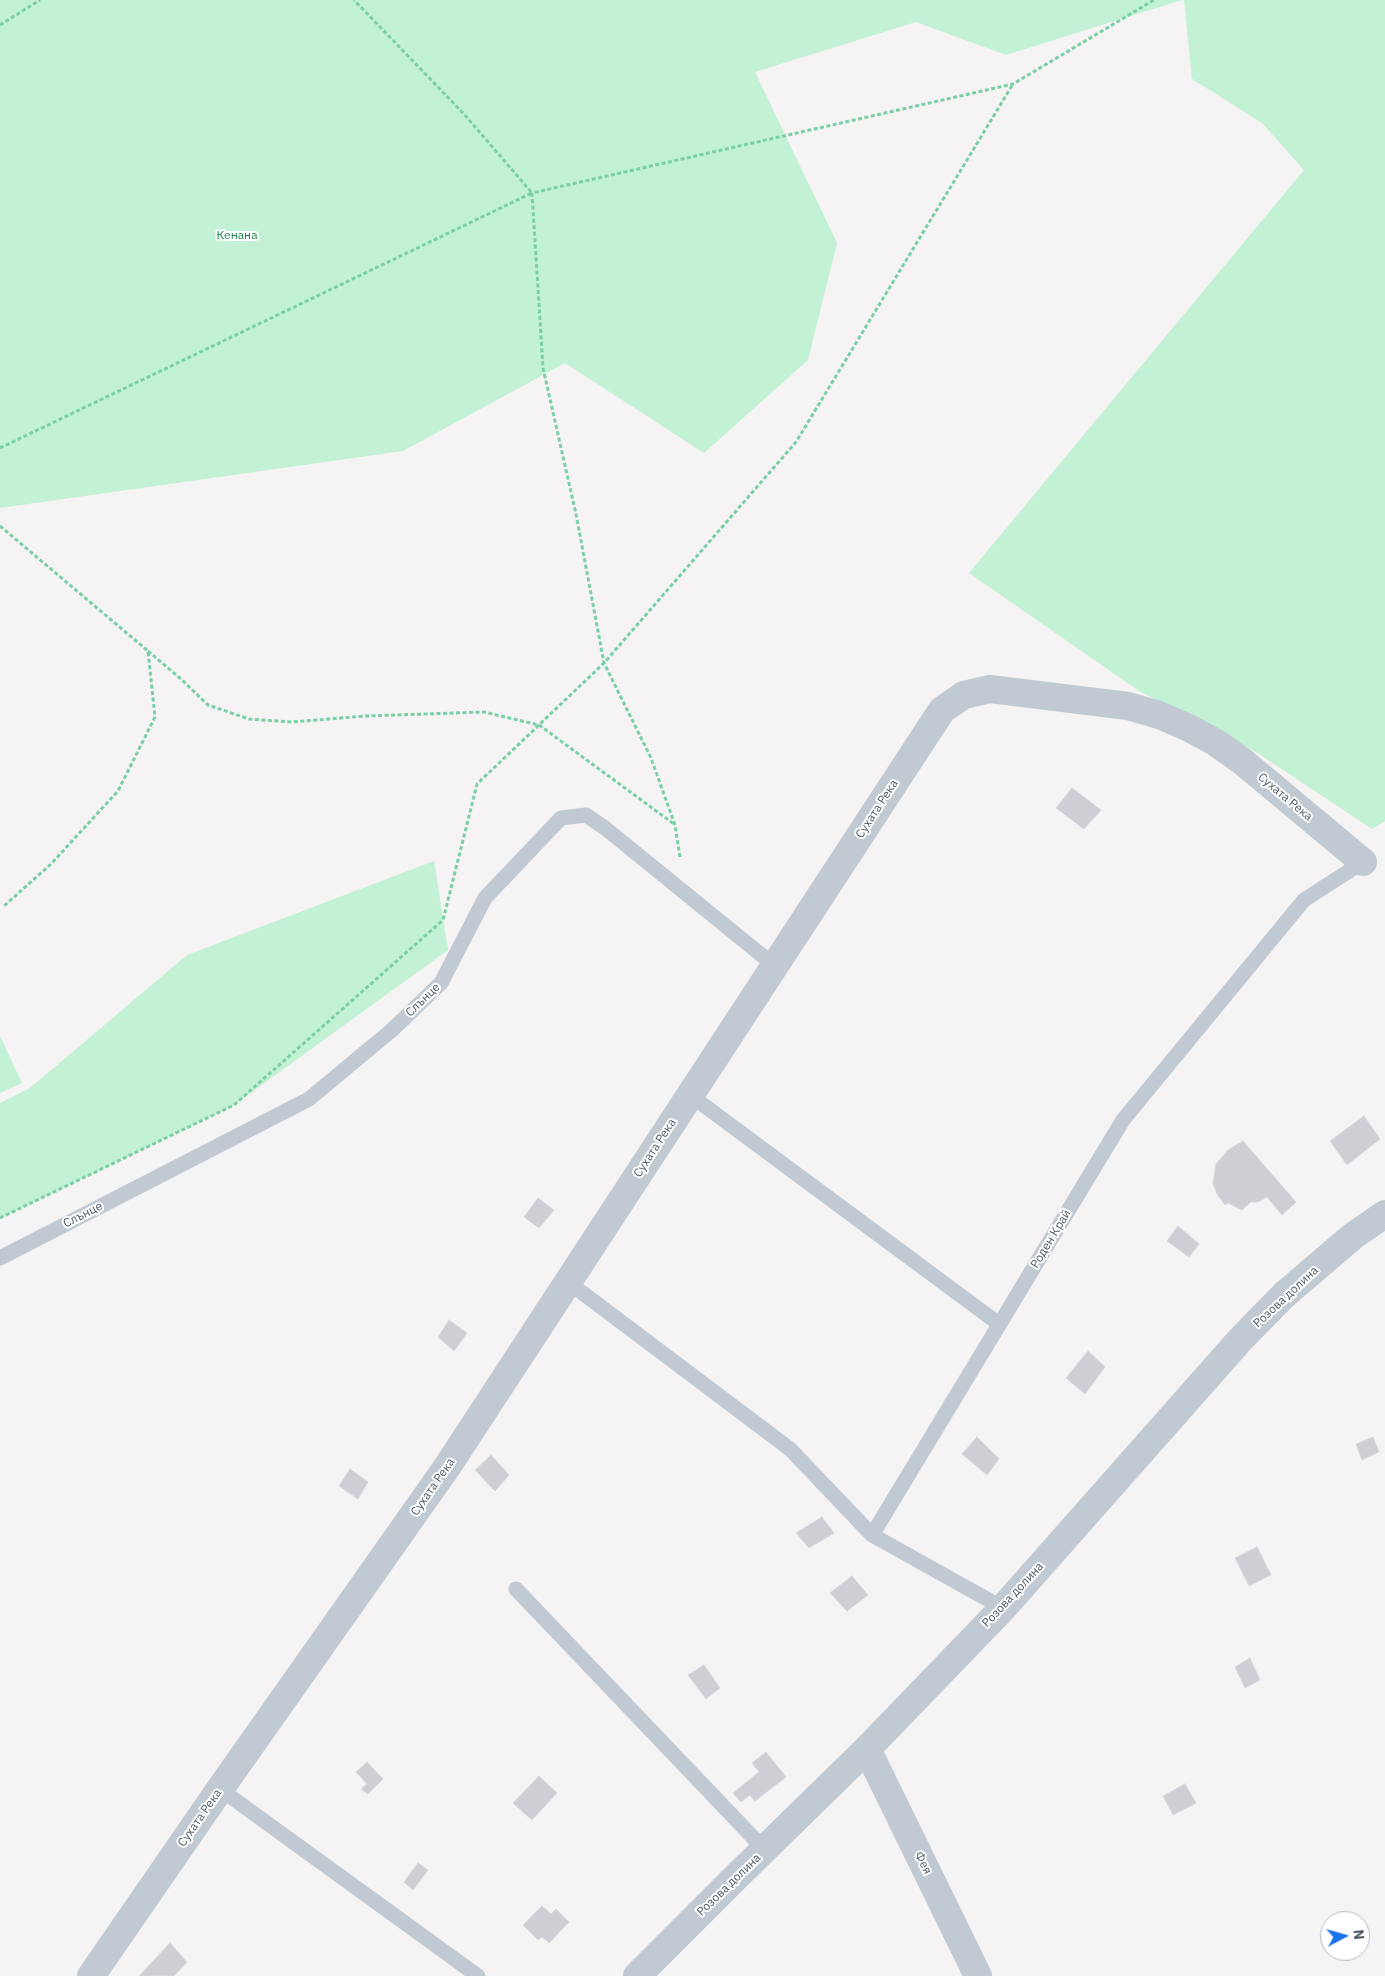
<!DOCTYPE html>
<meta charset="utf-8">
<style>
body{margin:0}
#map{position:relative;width:1385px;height:1976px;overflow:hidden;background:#f5f3f3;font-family:"IBM Plex Sans",sans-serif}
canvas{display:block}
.north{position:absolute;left:1320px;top:1911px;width:50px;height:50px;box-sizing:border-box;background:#fff;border:1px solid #b7bbc0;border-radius:50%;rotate:84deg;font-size:14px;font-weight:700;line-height:20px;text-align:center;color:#4a5661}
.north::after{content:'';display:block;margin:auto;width:18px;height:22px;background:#1a73e8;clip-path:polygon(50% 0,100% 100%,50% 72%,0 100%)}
</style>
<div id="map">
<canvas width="1385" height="1976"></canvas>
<div class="north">N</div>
</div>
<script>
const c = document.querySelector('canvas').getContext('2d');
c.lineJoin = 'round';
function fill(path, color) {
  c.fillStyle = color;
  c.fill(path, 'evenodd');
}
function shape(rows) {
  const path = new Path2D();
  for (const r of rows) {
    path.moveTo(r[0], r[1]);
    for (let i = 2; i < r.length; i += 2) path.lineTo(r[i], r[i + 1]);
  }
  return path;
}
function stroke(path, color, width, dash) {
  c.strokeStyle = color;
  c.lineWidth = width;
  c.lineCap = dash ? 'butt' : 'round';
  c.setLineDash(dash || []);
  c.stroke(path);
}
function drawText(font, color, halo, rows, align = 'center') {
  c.font = font + ' "IBM Plex Sans",sans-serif';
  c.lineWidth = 4;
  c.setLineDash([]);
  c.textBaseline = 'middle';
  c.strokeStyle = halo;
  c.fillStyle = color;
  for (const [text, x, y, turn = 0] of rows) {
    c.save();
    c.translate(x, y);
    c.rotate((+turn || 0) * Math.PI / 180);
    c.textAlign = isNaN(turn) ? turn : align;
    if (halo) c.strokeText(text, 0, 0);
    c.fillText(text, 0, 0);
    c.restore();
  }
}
fill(shape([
 [0,0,1182,0,1006,55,916,22,755,72,837,243,808,360,704,453,565,363,403,451,0,508],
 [1184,0,1385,0,1385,821,1372,829,1256,752,1139,691,969,573,1304,170,1262,123,1192,79],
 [434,861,448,950,234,1105,0,1218,0,1103,30,1088,187,955],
 [0,1036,22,1083,0,1093]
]), '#c3f1d5');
const building = shape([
 [1072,788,1101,810,1084,829,1056,808,1072,788],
 [1364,1116,1380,1139,1347,1165,1330,1141,1364,1116],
 [1243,1141,1296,1202,1282,1215,1267,1197,1258,1202,1251,1202,1242,1210,1228,1203,1225,1205,1217,1194,1213,1183,1216,1164,1228,1150,1243,1141],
 [538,1198,554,1210,539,1228,524,1217,538,1198],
 [1178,1226,1199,1244,1189,1257,1167,1241,1178,1226],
 [449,1320,467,1333,454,1351,438,1337,449,1320],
 [1088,1351,1105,1367,1085,1394,1066,1378,1088,1351],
 [977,1437,999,1459,987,1475,962,1454,977,1437],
 [1373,1437,1379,1452,1362,1460,1356,1444,1373,1437],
 [491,1455,509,1475,495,1491,475,1470,491,1455],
 [350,1469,368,1482,358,1499,339,1486,350,1469],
 [822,1517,834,1533,809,1548,796,1533,822,1517],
 [1257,1547,1271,1575,1249,1586,1235,1558,1257,1547],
 [852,1576,868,1595,847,1611,830,1593,852,1576],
 [1250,1658,1260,1680,1245,1688,1235,1667,1250,1658],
 [704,1665,720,1688,706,1699,688,1675,704,1665],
 [766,1752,786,1777,755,1801,750,1795,741,1802,733,1793,759,1772,752,1763,766,1752],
 [367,1762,383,1779,368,1794,361,1789,367,1784,356,1772,367,1762],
 [539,1776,557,1793,532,1820,513,1803,539,1776],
 [1185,1784,1196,1803,1173,1815,1163,1796,1185,1784],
 [418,1863,428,1870,413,1890,404,1882,418,1863],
 [542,1906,551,1914,556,1909,569,1922,549,1943,542,1937,538,1940,523,1925,542,1906],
 [170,1943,187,1962,174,1976,139,1976,170,1943]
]);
fill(building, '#cdcfd5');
stroke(building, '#d7d9de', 1);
stroke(shape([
 [0,25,40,0],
 [0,448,532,193,464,114,354,0],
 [0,526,148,651,155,717,118,791,51,864,4,906],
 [148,651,181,679,208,705,249,719,291,722,366,716,484,712,539,725,674,824],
 [680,857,675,825,651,758,604,663,576,514,543,368,532,193,1013,84,1154,0],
 [0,1218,234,1105,443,920,477,784,604,663,796,442,1013,84]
]), '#7ad0a6', 3, [4, 2.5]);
stroke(shape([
 [690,1095,999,1324],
 [0,1258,309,1099,392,1030,441,983,485,898,561,818,586,815,605,828,775,966],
 [568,1282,790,1449,872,1535],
 [516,1589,765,1850],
 [1003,1608,872,1535,1123,1120,1304,900,1363,862],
 [220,1789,478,1976]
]), '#c1cad2', 15);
stroke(shape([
 [867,1749,978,1976],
 [91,1976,220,1789,447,1467,942,710,964,695,990,689,1128,706,1159,715,1187,727,1215,742,1242,761,1363,862],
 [637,1976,736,1877,867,1749,1003,1608,1240,1340,1284,1295,1353,1236,1385,1214]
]), '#c1cad2', 28);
drawText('12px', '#17864f', '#fff', [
 ["Кенана",237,236]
]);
drawText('12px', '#4a5661', '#fff', [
 ["Сухата Река",1285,797,40],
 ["Сухата Река",877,809,-57],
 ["Слънце",423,1000,-44],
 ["Сухата Река",655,1148,-57],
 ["Слънце",83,1215,-27],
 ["Роден Край",1051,1239,-59],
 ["Розова долина",1286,1297,-43],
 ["Сухата Река",433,1487,-55],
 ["Розова долина",1013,1595,-47],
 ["Сухата Река",200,1818,-55],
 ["Фея",923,1863,64],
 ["Розова долина",729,1885,-44]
]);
</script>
